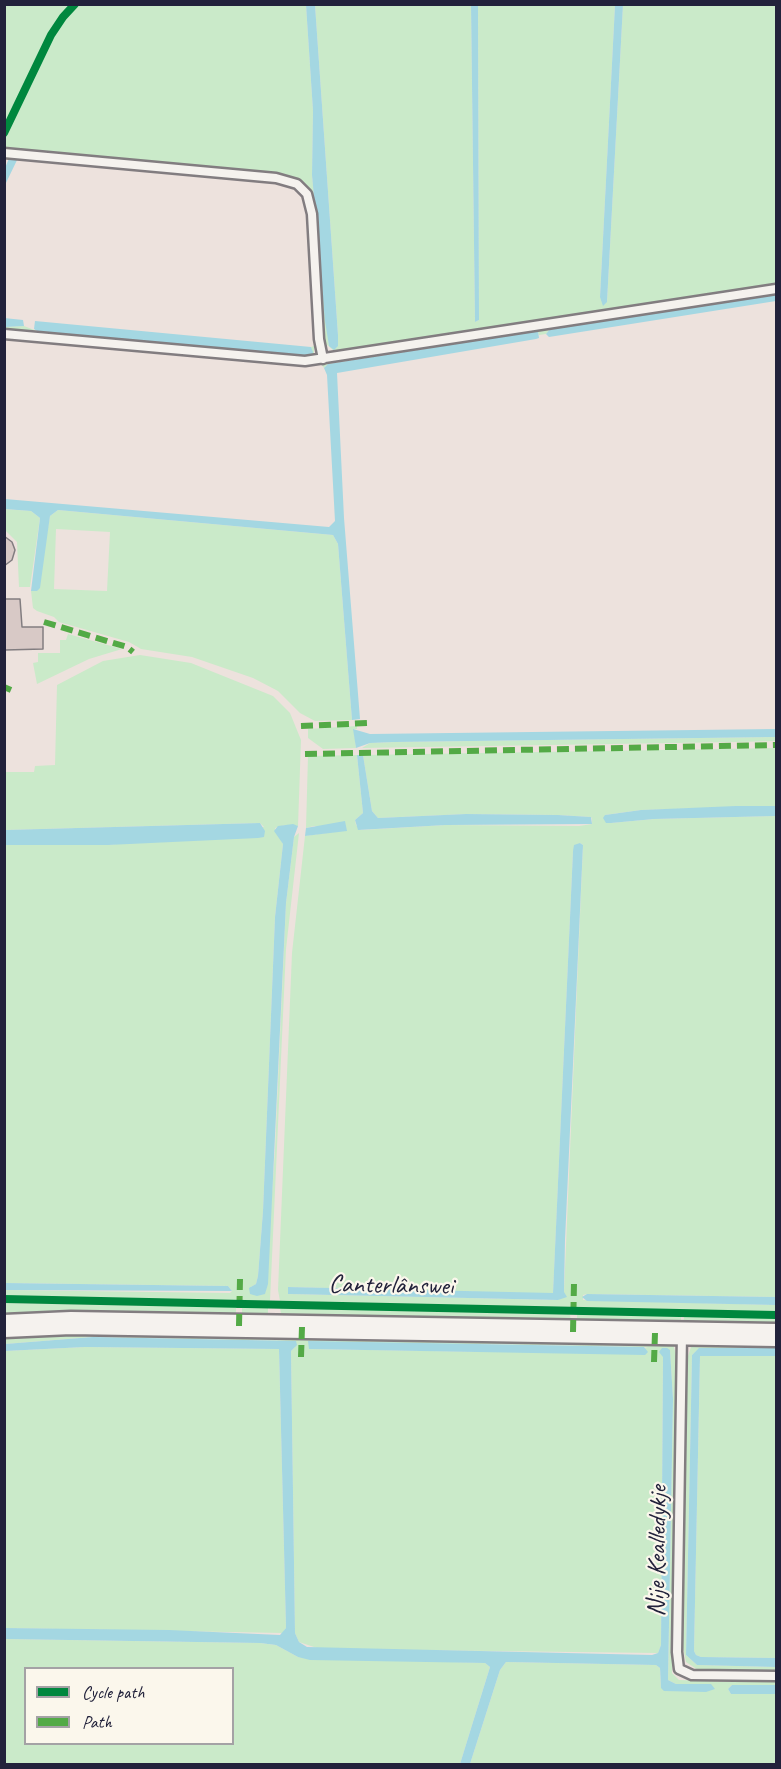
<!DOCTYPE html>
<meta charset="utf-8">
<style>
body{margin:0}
#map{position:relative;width:781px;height:1769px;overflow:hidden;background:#ede2dd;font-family:Caveat,sans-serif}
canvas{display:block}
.frame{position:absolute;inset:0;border:6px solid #22223b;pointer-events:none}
.legend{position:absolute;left:24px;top:1667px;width:210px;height:78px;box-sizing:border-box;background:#fbf7ec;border:2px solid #a4a2a5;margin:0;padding:8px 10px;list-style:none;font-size:18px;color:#22223b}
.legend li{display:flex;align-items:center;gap:12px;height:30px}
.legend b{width:30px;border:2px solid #a4a2a5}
</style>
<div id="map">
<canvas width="781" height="1769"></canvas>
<div class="frame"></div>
<ul class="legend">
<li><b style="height:8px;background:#00873e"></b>Cycle path</li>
<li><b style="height:8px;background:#53aa46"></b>Path</li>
</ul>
</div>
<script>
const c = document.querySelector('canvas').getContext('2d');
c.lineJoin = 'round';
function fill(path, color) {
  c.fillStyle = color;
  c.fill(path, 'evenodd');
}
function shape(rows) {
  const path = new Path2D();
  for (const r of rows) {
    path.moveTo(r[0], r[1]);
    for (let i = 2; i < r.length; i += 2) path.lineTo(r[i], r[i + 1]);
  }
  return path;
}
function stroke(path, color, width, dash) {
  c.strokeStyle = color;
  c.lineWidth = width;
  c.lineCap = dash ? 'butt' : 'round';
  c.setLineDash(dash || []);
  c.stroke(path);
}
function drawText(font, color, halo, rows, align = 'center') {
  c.font = font + ' Caveat,sans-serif';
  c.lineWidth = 4.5;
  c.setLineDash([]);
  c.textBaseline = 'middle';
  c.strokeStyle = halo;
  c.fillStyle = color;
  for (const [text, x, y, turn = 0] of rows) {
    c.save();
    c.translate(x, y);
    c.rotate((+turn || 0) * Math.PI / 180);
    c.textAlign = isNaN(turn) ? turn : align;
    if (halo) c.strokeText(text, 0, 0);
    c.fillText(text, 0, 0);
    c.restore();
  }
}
fill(shape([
 [4,5,306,5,313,111,312,175,329,346,338,335,315,5,471,5,475,322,479,320,478,5,615,5,600,297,607,302,623,5,776,5,776,285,344,351,333,350,326,344,324,337,318,244,311,195,295,178,5,151],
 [776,292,776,295,550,329,546,334,539,335,538,332,407,351,328,364,324,368,320,363],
 [24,326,37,331,297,355,312,355,311,347,314,346,314,354,308,358,5,331,4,327],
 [4,509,31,511,40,518,30,587,19,587,17,542,5,530],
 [58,510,333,535,338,544,352,720,315,721,300,713,278,691,253,678,192,657,141,649,129,642,59,622,54,617,37,611,33,608,31,591,37,591,50,516],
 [56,529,110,532,107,591,54,589],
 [68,634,122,649,89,659,37,684,33,663,38,662,38,653,60,653,60,640,66,640],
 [140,655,191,663,273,696,290,713,301,740,298,826,285,825,275,828,283,844,275,917,263,1211,258,1276,256,1284,251,1287,265,1294,275,1150,286,903,294,837,299,833,286,949,270,1301,5,1296,5,1290,230,1293,232,1291,228,1286,5,1283,5,845,108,845,264,827,260,823,5,830,5,772,34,772,35,766,55,765,57,685,103,661],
 [357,726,357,729,354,729,356,748,323,749,308,738,308,729],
 [776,737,776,741,737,742,362,748,370,743,395,742],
 [776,748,776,806,641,810,605,815,611,823,654,819,776,816,776,1297,587,1294,583,1295,583,1300,776,1305,776,1312,280,1301,278,1290,292,953,305,836,347,830,314,826,306,828,308,756,357,755,363,813,355,820,356,825,361,830,446,825,579,826,592,824,592,819,591,817,558,815,467,814,378,818,372,811,363,755],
 [580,843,583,845,564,1292,558,1300,288,1294,289,1287,553,1294,573,851],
 [5,1303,236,1307,236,1316,5,1320],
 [242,1307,268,1308,268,1313,267,1317,242,1317],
 [280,1308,566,1313,570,1315,571,1321,282,1319],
 [577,1314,681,1316,681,1329,577,1323],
 [684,1316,776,1318,776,1330,683,1329],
 [5,1331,673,1344,678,1361,672,1673,679,1680,733,1682,738,1678,776,1679,776,1685,732,1685,728,1689,731,1694,776,1694,776,1764,470,1764,500,1670,506,1662,656,1665,660,1668,661,1688,711,1684,676,1684,668,1680,673,1399,670,1350,663,1356,661,1645,658,1653,320,1649,299,1642,295,1633,291,1351,295,1347,292,1341,93,1337,5,1344],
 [475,1344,644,1347,648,1348,490,1352,309,1349],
 [776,1340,776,1348,700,1348,692,1355,686,1655,697,1665,776,1667,776,1673,698,1670,686,1662,681,1637,686,1362,692,1344],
 [85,1347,279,1349,286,1628,283,1633,5,1628,5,1351],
 [700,1356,776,1356,776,1658,701,1657,696,1655,694,1651],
 [5,1639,260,1643,276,1645,298,1657,485,1663,490,1667,460,1764,5,1764],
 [26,1668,232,1668,232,1744,26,1744]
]), '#caeac9');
fill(shape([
 [306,5,315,5,338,335,338,346,334,350,329,346,325,321,312,175,313,111],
 [471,5,478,5,479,320,475,322],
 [615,5,623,5,607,302,603,306,600,297],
 [10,156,18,158,5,185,5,168],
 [776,295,776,301,549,337,546,334,550,329],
 [4,318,23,320,24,326,5,327],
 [35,321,311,347,313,352,312,355,297,355,37,331,34,329],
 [538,331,539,338,536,339,337,373,344,518,360,719,352,720,338,544,333,535,58,510,50,516,40,588,37,591,31,591,40,518,31,511,5,509,5,499,329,527,335,521,327,375,324,368,328,364],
 [353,729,370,734,776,729,776,737,395,742,370,743,356,748],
 [357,755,363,755,372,811,378,818,466,814,558,815,591,817,592,824,446,825,358,830,355,820,363,813],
 [736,806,776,806,776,816,654,819,611,823,606,823,603,818,605,815,641,810],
 [345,821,347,831,305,836,306,828],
 [260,823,265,831,264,837,258,838,108,845,5,845,5,830],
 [293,824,298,826,294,837,286,903,268,1284,265,1294,257,1296,250,1294,249,1288,256,1284,258,1276,263,1211,275,917,283,844,274,831,278,826],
 [580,843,583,845,565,1240,564,1292,567,1297,558,1300,288,1294,288,1287,553,1293,573,851,574,845],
 [5,1283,228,1286,232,1291,5,1290],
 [587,1294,776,1297,776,1305,587,1301,582,1297],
 [93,1337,296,1341,297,1345,291,1351,295,1633,299,1642,307,1647,652,1655,658,1653,661,1645,663,1357,659,1352,662,1348,667,1348,670,1350,673,1399,668,1680,676,1684,711,1684,715,1689,706,1692,664,1691,661,1688,660,1668,656,1665,506,1662,500,1670,470,1764,460,1764,490,1667,485,1663,310,1660,298,1657,276,1645,260,1643,5,1639,5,1628,169,1630,280,1635,286,1628,279,1349,85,1347,5,1351,5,1344],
 [308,1341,644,1347,648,1352,645,1355,309,1349],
 [699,1348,776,1348,776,1356,700,1356,694,1651,696,1655,701,1657,776,1658,776,1667,697,1665,686,1655,692,1355],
 [732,1685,776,1685,776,1694,731,1694,728,1689]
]), '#a4d7e2');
const building = shape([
 [4,536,12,542,15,550,12,560,4,566,4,536],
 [4,599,20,599,22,627,43,627,43,649,5,650,4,656,4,599]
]);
fill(building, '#d8c9c6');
stroke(building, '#827d80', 1.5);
const lane = shape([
 [4,153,276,178,297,184,307,194,312,214,319,339,323,359],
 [4,334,305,361,776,289],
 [682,1334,677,1652,679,1669,692,1675,776,1676]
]);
const secondary = shape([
 [4,1326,71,1323,776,1335]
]);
stroke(lane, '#827d80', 13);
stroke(secondary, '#827d80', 27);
stroke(lane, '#f5f2ee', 8);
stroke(secondary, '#f5f2ee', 22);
stroke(shape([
 [44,622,127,647,133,652],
 [4,687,11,690],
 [301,726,369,723],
 [305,754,776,745],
 [239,1326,240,1279],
 [573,1332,574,1283],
 [301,1357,302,1327],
 [654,1362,655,1333]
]), '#53aa46', 6, [12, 6]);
stroke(shape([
 [4,133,51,35,63,17,75,4],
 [4,1299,776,1315]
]), '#00873e', 8);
drawText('26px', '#22223b', '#fbf7ec', [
 ["Canterlânswei",391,1286,1],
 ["Nije Kealledykje",658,1551,-89]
]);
</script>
